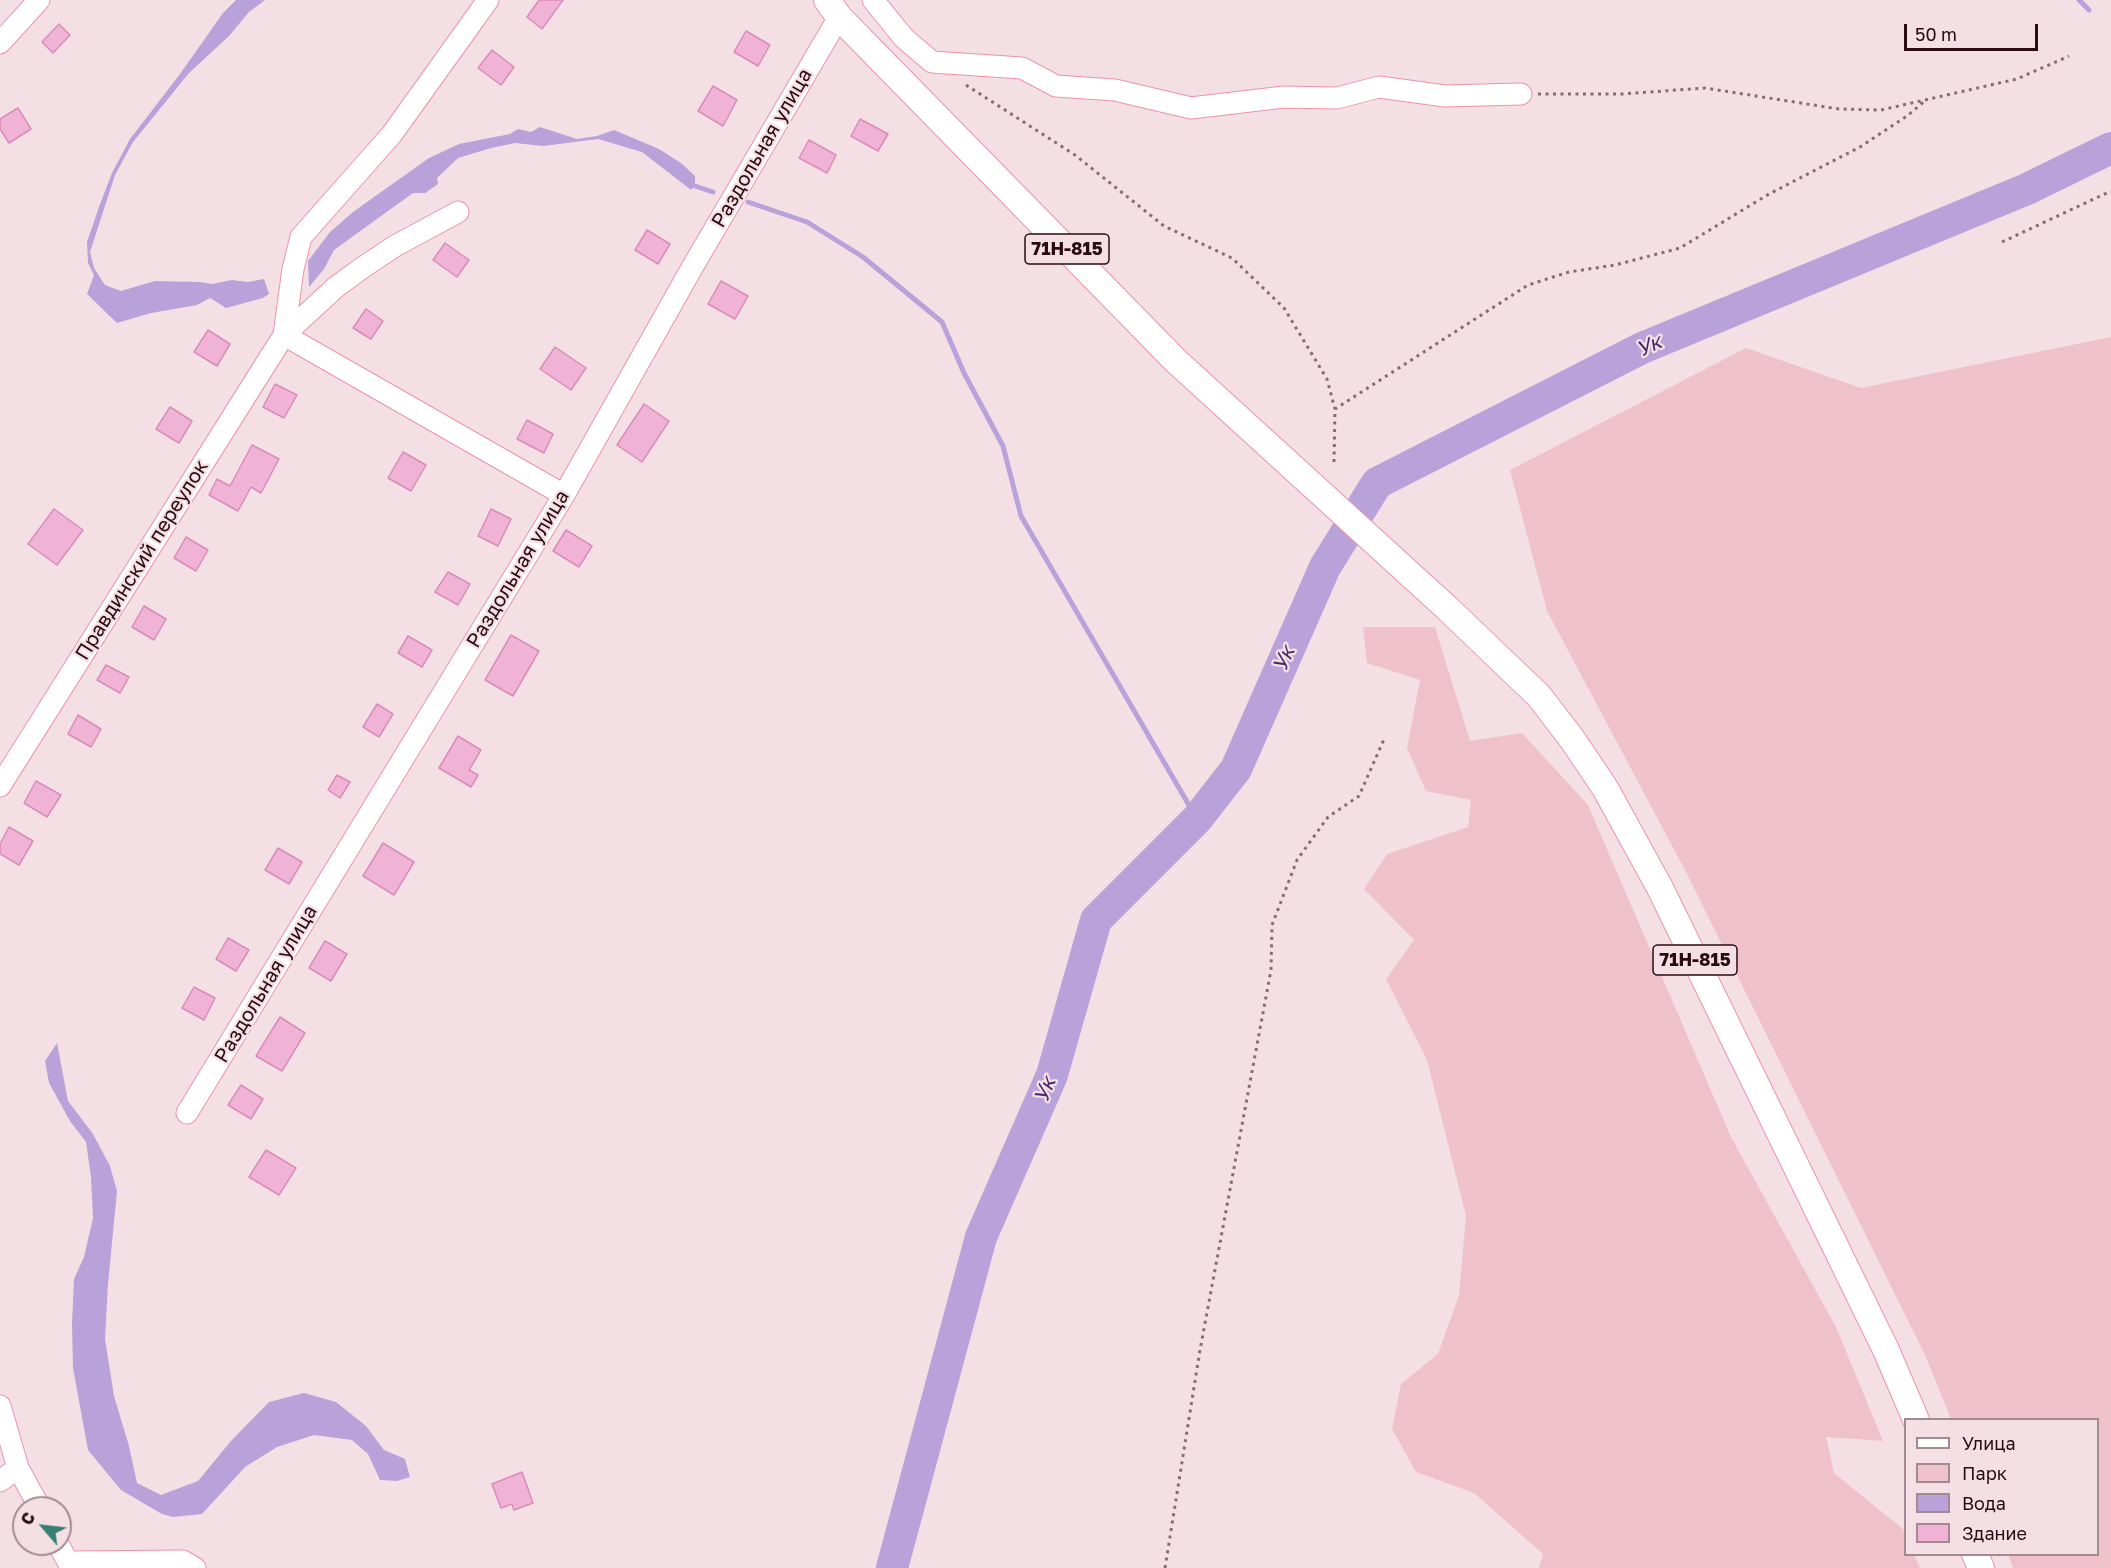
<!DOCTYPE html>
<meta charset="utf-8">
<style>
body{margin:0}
#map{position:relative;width:2111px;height:1568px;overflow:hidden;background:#f4e0e4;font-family:"Golos Text",sans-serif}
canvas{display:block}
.legend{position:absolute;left:1904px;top:1418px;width:195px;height:138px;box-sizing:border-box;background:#f4e0e4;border:2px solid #a38a91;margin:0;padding:8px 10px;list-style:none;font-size:18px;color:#2a0a14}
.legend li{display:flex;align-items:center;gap:12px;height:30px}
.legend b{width:30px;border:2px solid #a38a91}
.north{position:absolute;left:12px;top:1496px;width:60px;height:60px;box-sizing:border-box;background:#f4e0e4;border:2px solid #a38a91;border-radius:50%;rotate:298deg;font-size:16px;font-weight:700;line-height:24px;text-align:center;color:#2a0a14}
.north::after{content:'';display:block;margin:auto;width:21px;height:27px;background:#377e75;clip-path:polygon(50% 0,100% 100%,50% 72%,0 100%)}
.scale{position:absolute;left:1904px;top:24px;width:134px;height:27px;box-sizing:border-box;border:3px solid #2a0a14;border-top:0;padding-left:8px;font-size:18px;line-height:21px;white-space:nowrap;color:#2a0a14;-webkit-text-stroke:4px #f4e0e4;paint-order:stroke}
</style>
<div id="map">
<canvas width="2111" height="1568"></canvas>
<ul class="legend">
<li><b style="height:8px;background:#fff"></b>Улица</li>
<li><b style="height:16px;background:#efc2cb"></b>Парк</li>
<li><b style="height:16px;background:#b9a1d9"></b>Вода</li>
<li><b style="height:16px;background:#f0b3d6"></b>Здание</li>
</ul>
<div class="north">С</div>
<div class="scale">50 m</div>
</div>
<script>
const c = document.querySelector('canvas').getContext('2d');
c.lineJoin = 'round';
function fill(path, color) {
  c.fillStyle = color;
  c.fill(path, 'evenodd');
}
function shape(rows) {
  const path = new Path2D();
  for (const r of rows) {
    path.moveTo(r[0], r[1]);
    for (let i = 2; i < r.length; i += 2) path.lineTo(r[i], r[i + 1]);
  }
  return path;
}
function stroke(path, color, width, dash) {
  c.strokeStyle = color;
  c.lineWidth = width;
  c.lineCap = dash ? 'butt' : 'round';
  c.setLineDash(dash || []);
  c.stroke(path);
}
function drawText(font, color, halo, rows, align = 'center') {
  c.font = font + ' "Golos Text",sans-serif';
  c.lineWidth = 4.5;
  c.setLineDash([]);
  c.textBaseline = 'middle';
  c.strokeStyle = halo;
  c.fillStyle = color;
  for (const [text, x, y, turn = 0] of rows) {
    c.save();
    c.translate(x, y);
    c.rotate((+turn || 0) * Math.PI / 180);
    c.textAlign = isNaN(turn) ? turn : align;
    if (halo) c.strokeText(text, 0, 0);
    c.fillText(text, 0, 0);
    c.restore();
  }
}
fill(shape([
 [2111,337,2111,1568,2013,1568,2008,1555,2098,1554,2098,1420,1951,1419,1925,1355,1686,872,1547,611,1510,470,1746,348,1861,388],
 [1363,627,1435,627,1470,741,1522,733,1588,805,1731,1137,1836,1327,1883,1441,1826,1437,1834,1473,1903,1529,1905,1536,1906,1554,1914,1555,1920,1568,1539,1568,1543,1554,1474,1493,1416,1472,1392,1429,1401,1384,1438,1354,1459,1295,1466,1216,1427,1060,1386,979,1414,940,1364,889,1387,854,1468,827,1471,800,1426,791,1407,748,1420,680,1367,663]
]), '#efc2cb');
fill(shape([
 [236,0,265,0,249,12,229,36,189,73,133,142,115,175,90,252,94,268,105,285,121,291,155,281,199,282,212,284,232,280,248,282,264,279,269,294,263,298,226,308,210,298,197,305,151,313,117,323,87,294,94,275,88,263,87,242,99,207,112,173,130,139,180,74,223,13],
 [540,127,577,139,597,136,614,130,659,149,681,163,695,176,695,186,691,190,642,152,598,139,543,146,515,143,491,148,458,158,437,178,438,184,425,193,413,193,334,250,324,269,309,287,308,261,330,232,353,212,429,158,459,144,510,134,518,129,531,132],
 [57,1043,68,1101,93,1134,110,1166,117,1191,108,1284,105,1339,114,1396,129,1446,137,1483,161,1495,198,1481,231,1441,269,1402,304,1393,336,1402,366,1426,384,1450,405,1459,410,1477,397,1481,380,1480,368,1454,352,1440,314,1435,277,1447,245,1467,202,1514,173,1517,162,1514,121,1490,88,1450,73,1368,72,1324,74,1279,84,1257,93,1218,91,1177,86,1142,70,1121,49,1083,45,1061]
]), '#b9a1d9');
stroke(shape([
 [2079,0,2089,10],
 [695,186,713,192],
 [748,202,807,222,863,257,942,322,964,373,1003,446,1021,516,1197,819]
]), '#b9a1d9', 5);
stroke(shape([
 [892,1568,981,1237,1052,1075,1096,920,1197,819,1236,769,1325,567,1377,483,1642,348,2027,189,2111,148]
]), '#b9a1d9', 32);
const building = shape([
 [539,0,563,0,542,29,527,17,539,0],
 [59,24,70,35,53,53,42,42,59,24],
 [746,31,770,45,758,66,734,52,746,31],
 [492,50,514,67,501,85,478,68,492,50],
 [713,86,737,100,723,126,698,111,713,86],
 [18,108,31,129,9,143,0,129,0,119,18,108],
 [860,119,888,134,878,151,851,136,860,119],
 [809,140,836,155,827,173,799,158,809,140],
 [647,230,670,244,658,264,635,250,647,230],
 [445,243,469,260,457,277,433,260,445,243],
 [721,281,748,296,735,319,708,304,721,281],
 [366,309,383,321,371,339,353,328,366,309],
 [208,330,230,344,217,366,194,352,208,330],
 [555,347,586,368,571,390,540,369,555,347],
 [275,384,297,395,284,418,263,407,275,384],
 [644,404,669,421,642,462,617,445,644,404],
 [170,407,192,421,179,443,156,429,170,407],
 [527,420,553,434,544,453,517,439,527,420],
 [252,445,279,459,261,493,251,487,238,511,209,495,217,479,230,486,252,445],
 [403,452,426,465,411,491,388,478,403,452],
 [54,509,83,530,57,565,28,544,54,509],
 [491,509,511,519,498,546,478,536,491,509],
 [566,530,592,546,579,567,553,551,566,530],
 [186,537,208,550,196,571,174,558,186,537],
 [448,572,470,584,458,605,435,592,448,572],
 [144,606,166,619,154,640,132,627,144,606],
 [511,635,539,651,513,696,485,680,511,635],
 [408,636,432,650,422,667,398,653,408,636],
 [106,665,129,677,120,693,97,680,106,665],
 [377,704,393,714,379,737,363,727,377,704],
 [78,715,101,729,91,747,68,734,78,715],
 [458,736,481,750,469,770,478,775,471,787,439,768,458,736],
 [337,775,350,782,340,798,328,790,337,775],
 [36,781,61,795,47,817,24,803,36,781],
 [9,827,33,841,19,865,0,854,0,844,9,827],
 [383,843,414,862,394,895,363,876,383,843],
 [278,848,302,862,289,884,265,870,278,848],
 [228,938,249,950,236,971,216,959,228,938],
 [325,941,347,954,331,981,309,968,325,941],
 [194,987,215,998,204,1020,182,1008,194,987],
 [280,1017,305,1033,282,1071,256,1056,280,1017],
 [241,1085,263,1099,251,1119,228,1105,241,1085],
 [266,1150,296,1168,279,1195,249,1177,266,1150],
 [522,1472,533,1503,514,1510,512,1504,501,1508,492,1484,522,1472]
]);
fill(building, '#f0b3d6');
stroke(building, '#d98cb9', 1.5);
const minor = shape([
 [873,0,904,38,932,62,1022,68,1056,86,1115,90,1191,108,1284,97,1337,98,1379,87,1445,96,1521,94],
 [0,43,39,0],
 [284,335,293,269,301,237,392,134,488,0],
 [284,335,336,287,362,268,395,246,458,212],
 [0,786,284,335,564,495],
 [187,1113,564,495,693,266,839,17],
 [0,1406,18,1468,40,1508],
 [0,1481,18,1468],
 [58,1544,68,1562,183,1561,195,1568]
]);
const major = shape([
 [827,0,839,17,1176,361,1447,608,1539,696,1572,739,1605,788,1660,888,1886,1350,1916,1420],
 [1975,1554,1981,1568]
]);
stroke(minor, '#ec93a9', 23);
stroke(major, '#ec93a9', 28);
stroke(shape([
 [966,85,1075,155,1164,226,1232,258,1284,308,1327,379,1335,409],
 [1538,94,1622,94,1705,88,1839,109,1881,110,2017,79,2069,56],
 [2002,242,2111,191],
 [1334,462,1335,409,1528,285,1569,272,1615,265,1680,248,1769,194,1860,147,1907,116,1926,100],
 [1165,1568,1200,1350,1271,970,1272,925,1297,860,1328,817,1359,796,1385,737]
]), '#866c73', 3, [3, 4.5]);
stroke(minor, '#fff', 21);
stroke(major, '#fff', 26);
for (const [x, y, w] of [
 [1067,249,84],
 [1695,960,84]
]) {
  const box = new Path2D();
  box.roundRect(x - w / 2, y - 15, w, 30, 4.5);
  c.fillStyle = '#f4e0e4';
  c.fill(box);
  stroke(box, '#2a0a14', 1.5);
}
drawText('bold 18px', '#2a0a14', null, [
 ["71Н-815",1067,249],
 ["71Н-815",1695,960]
]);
drawText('20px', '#2a0a14', '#f4e0e4', [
 ["Раздольная улица",762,148,-60],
 ["Правдинский переулок",142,560,-58],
 ["Раздольная улица",518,569,-59],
 ["Раздольная улица",266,984,-59]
]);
drawText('italic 21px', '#48276a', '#f4e0e4', [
 ["Ук",1649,346,-24],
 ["Ук",1284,659,-66],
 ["Ук",1045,1090,-68]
]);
</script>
